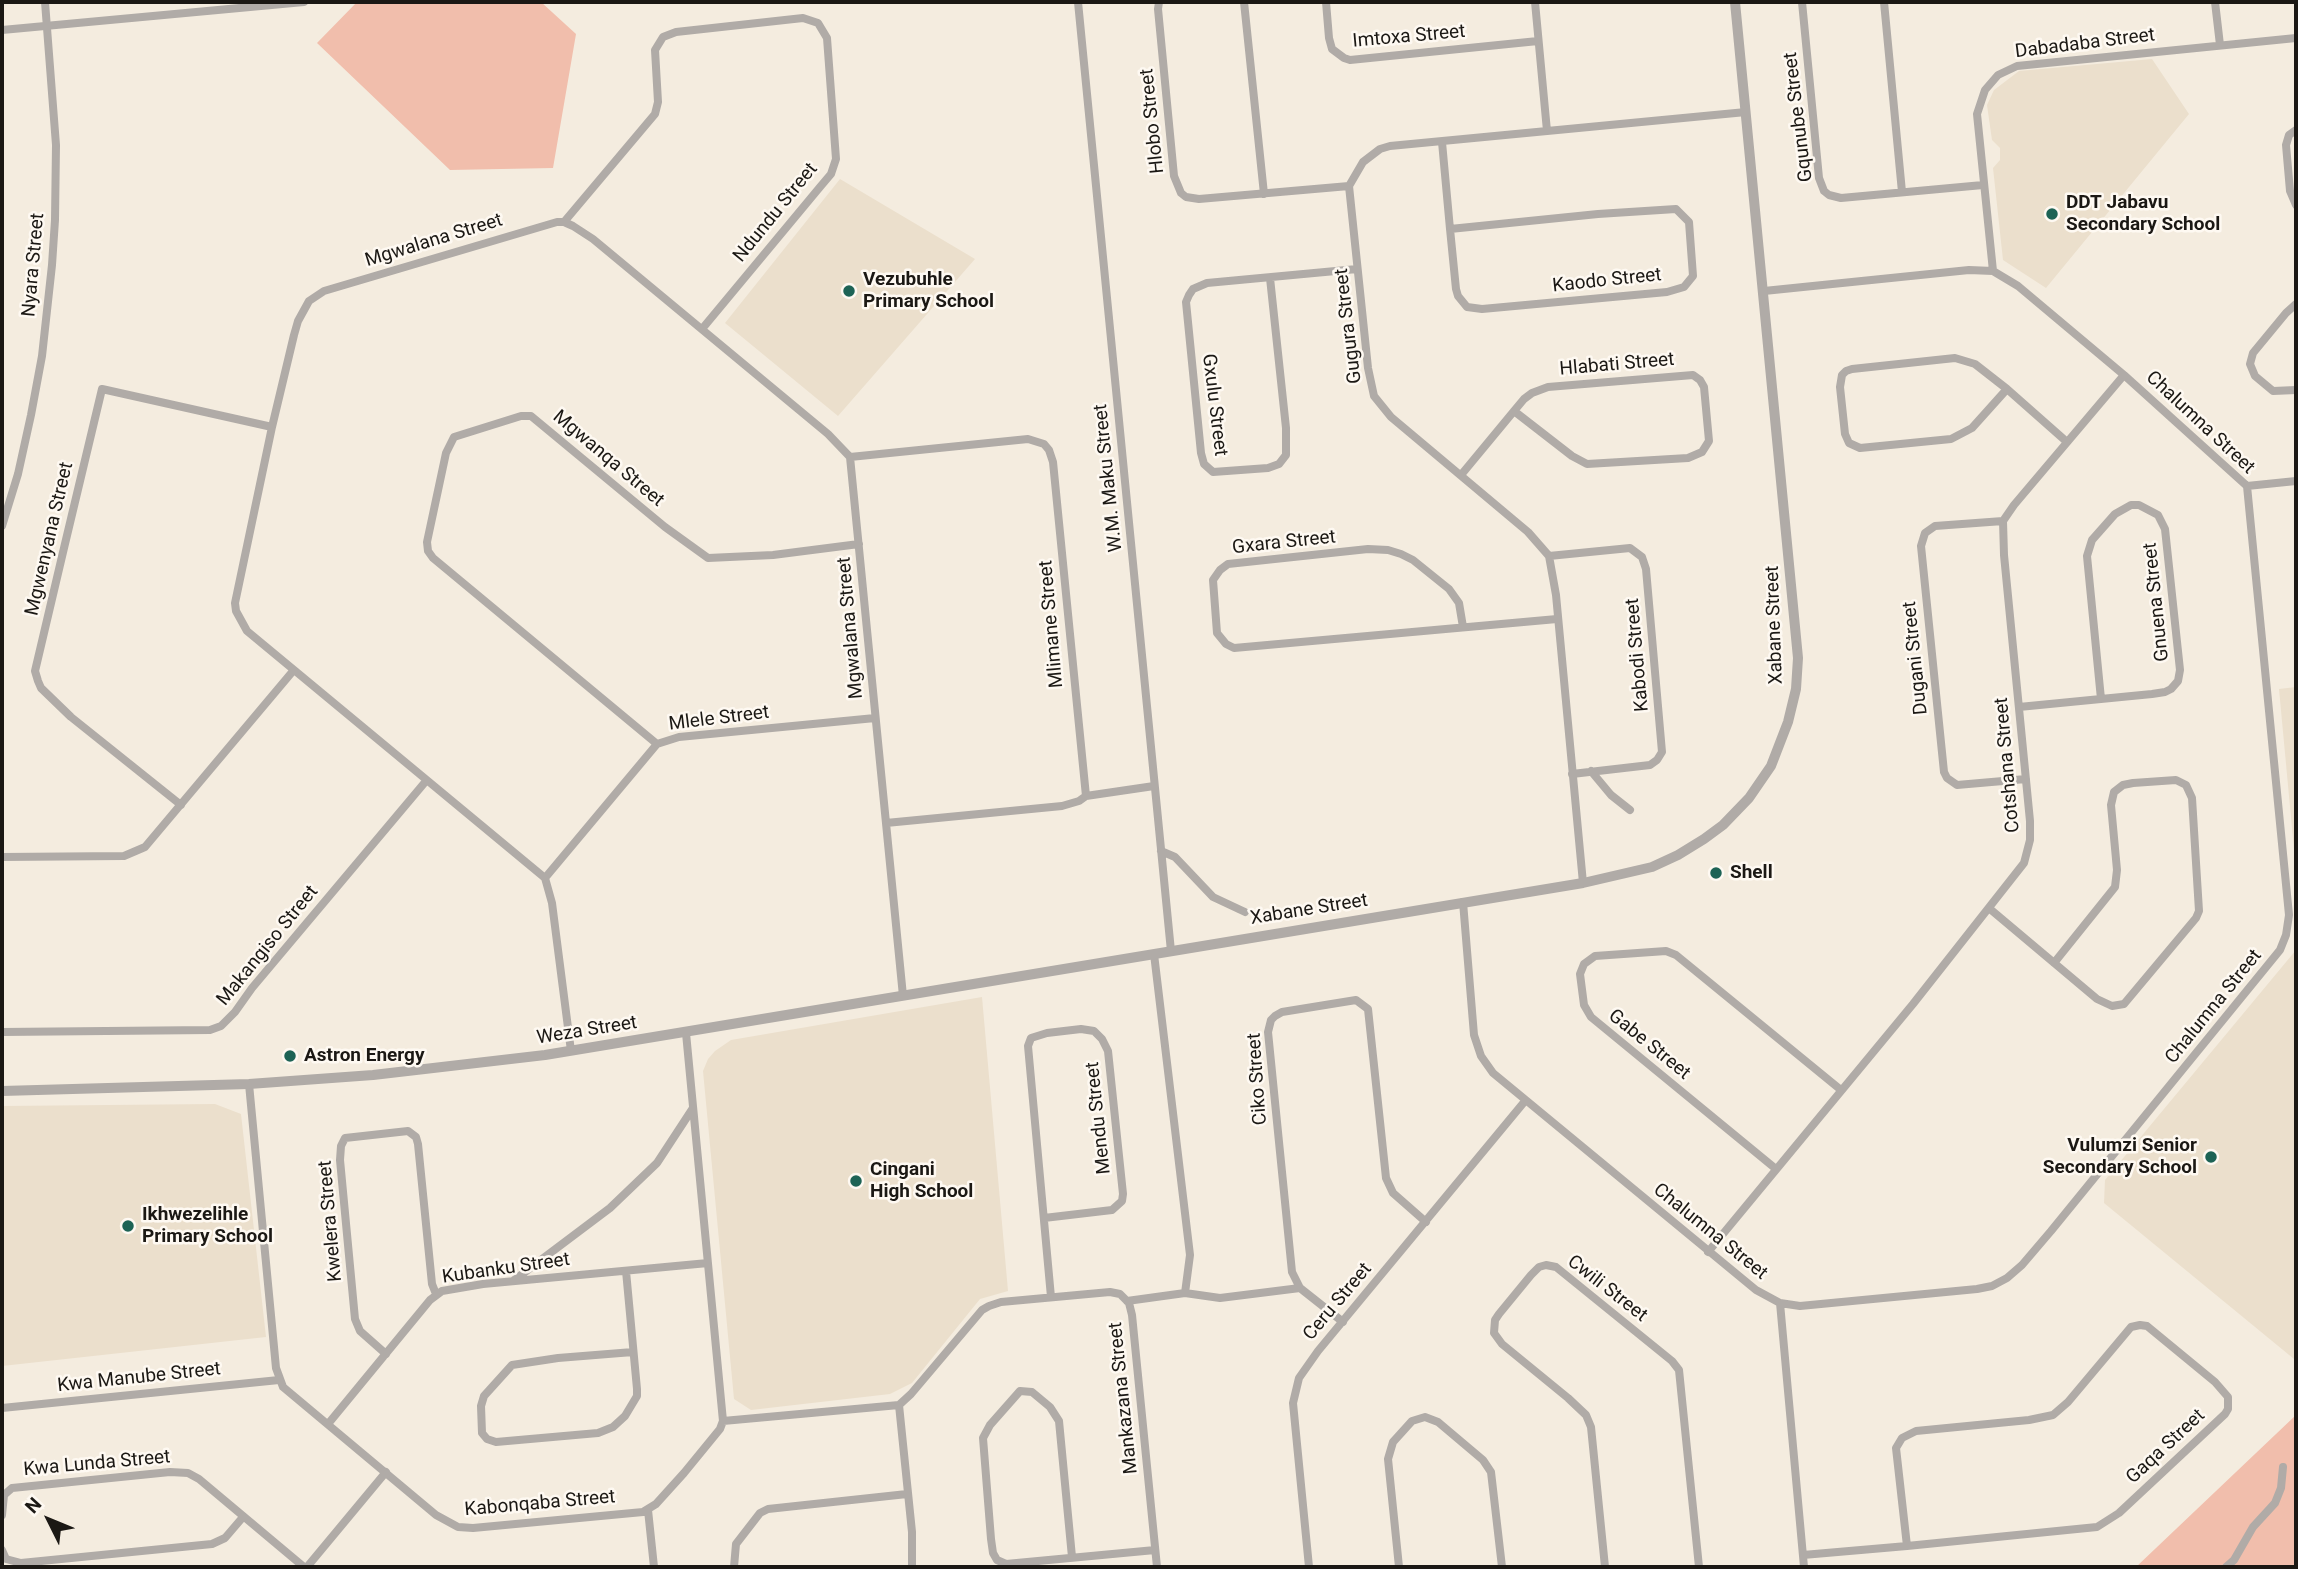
<!DOCTYPE html>
<style>
body{margin:0}
#map{position:relative;width:2298px;height:1569px;overflow:hidden;background:#f4ecdf;font-family:Roboto,sans-serif}
canvas{display:block}
.frame{position:absolute;inset:0;border:4px solid #1b1814;pointer-events:none}
.north{position:absolute;left:14px;top:1485px;width:70px;height:70px;-webkit-text-stroke:5px #fef9f2;paint-order:stroke;rotate:313deg;font-size:19px;font-weight:700;line-height:28px;text-align:center;color:#1b1814}
.north::after{content:'';display:block;margin:auto;width:24px;height:32px;background:#1b1814;clip-path:polygon(50% 0,100% 100%,50% 72%,0 100%)}
</style>
<div id="map">
<canvas width="2298" height="1569"></canvas>
<div class="frame"></div>
<div class="north">N</div>
</div>
<script>
const c = document.querySelector('canvas').getContext('2d');
c.lineJoin = 'round';
function fill(path, color) {
  c.fillStyle = color;
  c.fill(path, 'evenodd');
}
function shape(rows) {
  const path = new Path2D();
  for (const r of rows) {
    path.moveTo(r[0], r[1]);
    for (let i = 2; i < r.length; i += 2) path.lineTo(r[i], r[i + 1]);
  }
  return path;
}
function stroke(path, color, width, dash) {
  c.strokeStyle = color;
  c.lineWidth = width;
  c.lineCap = dash ? 'butt' : 'round';
  c.setLineDash(dash || []);
  c.stroke(path);
}
function drawText(font, color, halo, rows, align = 'center') {
  c.font = font + ' Roboto,sans-serif';
  c.lineWidth = 5;
  c.setLineDash([]);
  c.textBaseline = 'middle';
  c.strokeStyle = halo;
  c.fillStyle = color;
  for (const [text, x, y, turn = 0] of rows) {
    c.save();
    c.translate(x, y);
    c.rotate((+turn || 0) * Math.PI / 180);
    c.textAlign = isNaN(turn) ? turn : align;
    if (halo) c.strokeText(text, 0, 0);
    c.fillText(text, 0, 0);
    c.restore();
  }
}
fill(shape([
 [2152,59,2189,114,2046,288,2003,260,1993,168,2000,160,2000,148,1992,140,1987,105,1994,90,2019,71],
 [840,179,975,259,838,416,725,323],
 [2296,687,2296,871,2279,689],
 [2296,950,2296,1357,2294,1359,2104,1203,2105,1180],
 [982,997,1008,1291,980,1299,912,1383,890,1394,751,1410,734,1399,703,1071,708,1059,715,1051,731,1040],
 [215,1104,241,1114,266,1337,2,1366,2,1106]
]), '#ebdfcc');
fill(shape([
 [357,2,541,2,576,34,553,168,450,170,317,43],
 [2296,1415,2296,1567,2136,1567]
]), '#f1beac');
stroke(shape([
 [1078,2,1171,951],
 [1159,2,1158,9,1174,176,1181,193,1186,197,1199,199,1349,186],
 [1244,2,1264,194],
 [1326,2,1329,38,1332,49,1344,58,1350,60,1538,41],
 [1535,2,1547,131],
 [1802,2,1819,178,1824,191,1829,195,1841,198,1983,185],
 [1884,2,1902,192],
 [2215,2,2220,45],
 [2,30,304,2],
 [2296,130,2289,135,2286,145,2290,191,2296,205],
 [1442,142,1450,229,1456,289,1458,296,1467,307,1482,309,1667,292,1684,287,1693,276,1689,222,1676,209,1598,214,1450,229],
 [564,222,655,114,658,102,655,50,663,37,676,32,803,18,818,23,827,38,836,159,831,174,820,187,702,329],
 [1993,271,1977,114,1985,90,1998,75,2017,66,2296,38],
 [1270,278,1286,428,1286,455,1279,464,1268,468,1213,472,1204,464,1201,453,1186,302,1189,295,1193,289,1207,283,1357,269],
 [2296,304,2286,313,2253,353,2250,364,2255,376,2273,391,2296,390],
 [2007,389,1972,428,1951,439,1860,448,1849,443,1845,434,1840,387,1842,375,1846,371,1852,369,1955,358,1975,364,2007,389,2067,442],
 [850,457,1028,439,1044,444,1049,450,1053,462,1086,796,1079,801,1062,806,886,823],
 [1461,475,1514,411,1524,399,1532,393,1548,387,1693,375,1700,380,1704,387,1709,441,1702,452,1688,458,1587,464,1572,456,1514,411],
 [2247,486,2296,481],
 [2003,521,1935,526,1925,533,1921,546,1944,772,1947,778,1957,785,2026,779],
 [2,526,18,474,31,415,42,356,52,265,55,220,56,145,45,2],
 [1549,556,1630,548,1642,557,1646,569,1662,752,1657,760,1650,765,1572,774],
 [1463,627,1459,603,1449,589,1413,560,1401,554,1388,550,1368,549,1228,564,1220,570,1213,580,1217,633,1226,644,1234,648,1557,619],
 [2019,707,2152,694,2165,692,2171,689,2178,681,2180,670,2165,529,2158,515,2139,505,2131,505,2115,514,2092,540,2087,556,2101,699],
 [657,744,433,558,428,551,427,542,446,453,454,437,521,416,531,416,665,527,708,558,773,555,859,544],
 [1591,771,1611,795,1630,810],
 [1086,796,1154,786],
 [181,805,71,717,41,688,38,681,35,671,64,548,102,389,272,427],
 [1161,851,1175,857,1213,897,1245,912],
 [2,857,124,856,145,847,293,671],
 [545,878,657,744,679,737,875,718],
 [1583,883,1556,595,1549,556,1528,532,1391,417,1374,396,1368,368,1349,186,1363,162,1380,149,1390,146,1746,112],
 [1463,902,1474,1035,1481,1056,1493,1073,1756,1290,1780,1303,1800,1306,1977,1289,1992,1286,2007,1278,2022,1265,2051,1231,2280,950,2286,935,2289,915,2247,486,2124,375,2018,286,1993,271,1969,270,1764,291],
 [1990,909,2097,999,2112,1006,2124,1004,2196,918,2199,911,2192,798,2186,785,2176,780,2133,783,2123,785,2114,792,2111,805,2117,870,2115,887,2054,963],
 [1154,954,1190,1255,1185,1293],
 [2,1032,210,1030,221,1026,235,1012,252,988,426,781],
 [571,1051,552,903,545,878,247,631,236,611,235,603,272,427,294,335,298,321,309,301,324,291,557,222,564,222,573,226,593,239,828,434,850,457,903,996],
 [249,1084,276,1368,283,1387,436,1515,458,1527,473,1528,643,1512,656,1504,684,1473,720,1429,723,1421,686,1033],
 [1776,1169,1591,1017,1584,1005,1580,974,1584,964,1595,956,1666,951,1676,955,1841,1090],
 [1044,1218,1112,1210,1122,1201,1123,1194,1108,1051,1102,1039,1094,1031,1081,1029,1047,1033,1031,1038,1028,1046,1051,1297],
 [1708,1252,1913,1004,2024,863,2030,840,2030,821,2004,555,2003,521,2014,505,2124,375],
 [626,1271,637,1389,637,1396,625,1416,613,1427,598,1433,496,1442,487,1439,482,1433,481,1406,484,1396,512,1365,558,1358,633,1352],
 [513,1281,610,1208,657,1163,693,1108],
 [1127,1301,1185,1293,1220,1298,1300,1288],
 [1780,1303,1804,1567],
 [1343,1322,1300,1288,1292,1272,1268,1032,1271,1020,1275,1016,1282,1012,1356,1000,1368,1009,1386,1178,1393,1193,1426,1222],
 [386,1354,360,1331,355,1319,340,1160,341,1146,345,1138,408,1131,416,1137,418,1144,432,1284,436,1294],
 [899,1405,912,1532,912,1567],
 [2,1408,279,1380],
 [723,1421,899,1405,911,1394,982,1310,989,1306,1001,1302,1110,1292,1120,1294,1129,1303,1132,1315,1157,1567],
 [328,1424,430,1300,442,1291,483,1284,708,1263],
 [648,1510,654,1567],
 [2,1515,4,1495,12,1488,170,1472,188,1473,199,1479,304,1567],
 [2,1550,6,1559,21,1563,212,1544,225,1538,243,1517],
 [1803,1555,1907,1546,2097,1527,2119,1513,2225,1414,2228,1409,2228,1397,2215,1382,2147,1326,2140,1325,2131,1327,2068,1402,2053,1415,2029,1420,1916,1431,1902,1438,1896,1448,1907,1546],
 [1072,1557,1059,1421,1050,1407,1032,1392,1020,1391,990,1425,983,1438,991,1539,993,1553,997,1560,1006,1564,1155,1550],
 [307,1567,386,1472],
 [734,1567,736,1544,760,1513,768,1509,907,1494],
 [1309,1567,1293,1403,1299,1378,1318,1351,1525,1101],
 [1399,1567,1388,1459,1393,1442,1412,1421,1425,1417,1438,1422,1483,1460,1491,1472,1502,1567],
 [1605,1567,1591,1427,1586,1415,1568,1398,1502,1344,1494,1333,1495,1320,1499,1314,1531,1275,1539,1267,1546,1265,1556,1267,1672,1361,1679,1370,1699,1567],
 [2226,1567,2234,1560,2253,1527,2275,1503,2281,1488,2283,1467]
]), '#b0aba7', 8);
stroke(shape([
 [2,1091,249,1084,373,1075,545,1055,1583,883,1652,867,1678,855,1704,839,1723,825,1749,798,1771,766,1788,722,1796,689,1798,658,1735,2]
]), '#b0aba7', 10);
for (const [x, y, r, color] of [
 [2052,214,7,"#1d6355"],
 [849,291,7,"#1d6355"],
 [1716,873,7,"#1d6355"],
 [290,1056,7,"#1d6355"],
 [2211,1157,7,"#1d6355"],
 [856,1181,7,"#1d6355"],
 [128,1226,7,"#1d6355"]
]) {
  const dot = new Path2D();
  dot.arc(x, y, r, 0, 2 * Math.PI);
  c.fillStyle = color;
  c.fill(dot);
  stroke(dot, '#fef9f2', 2.5);
}
drawText('19px', '#1b1814', '#fef9f2', [
 ["Imtoxa Street",1409,37,-5],
 ["Dabadaba Street",2085,44,-7],
 ["Gqunube Street",1799,117,-97],
 ["Hlobo Street",1153,121,-96],
 ["Ndundu Street",776,213,-51],
 ["Mgwalana Street",434,241,-17],
 ["Nyara Street",34,265,-85],
 ["Kaodo Street",1607,281,-6],
 ["Gugura Street",1349,326,-97],
 ["Hlabati Street",1617,365,-5],
 ["Gxulu Street",1214,405,83],
 ["Chalumna Street",2200,423,43],
 ["Mgwanqa Street",608,459,40],
 ["W.M. Maku Street",1109,478,-96],
 ["Mgwenyana Street",50,539,-77],
 ["Gxara Street",1284,543,-6],
 ["Gnuena Street",2157,602,-96],
 ["Mlimane Street",1052,624,-95],
 ["Xabane Street",1775,625,-92],
 ["Mgwalana Street",851,628,-95],
 ["Kabodi Street",1638,655,-95],
 ["Dugani Street",1916,658,-96],
 ["Mlele Street",719,719,-7],
 ["Cotshana Street",2008,765,-95],
 ["Xabane Street",1309,910,-9],
 ["Makangiso Street",268,946,-51],
 ["Chalumna Street",2214,1007,-51],
 ["Weza Street",587,1031,-9],
 ["Gabe Street",1649,1045,39],
 ["Ciko Street",1258,1079,-94],
 ["Mendu Street",1099,1118,-96],
 ["Kwelera Street",331,1221,-95],
 ["Chalumna Street",1710,1232,39],
 ["Kubanku Street",506,1269,-8],
 ["Cwili Street",1607,1289,38],
 ["Ceru Street",1338,1302,-50],
 ["Kwa Manube Street",139,1378,-6],
 ["Mankazana Street",1124,1398,-96],
 ["Gaqa Street",2166,1447,-43],
 ["Kwa Lunda Street",97,1464,-5],
 ["Kabonqaba Street",540,1504,-5]
]);
drawText('bold 19px', '#1b1814', '#fef9f2', [
 ["DDT Jabavu",2066,203],
 ["Secondary School",2066,225],
 ["Vezubuhle",863,280],
 ["Primary School",863,302],
 ["Shell",1730,873],
 ["Astron Energy",304,1056],
 ["Vulumzi Senior",2197,1146,"right"],
 ["Secondary School",2197,1168,"right"],
 ["Cingani",870,1170],
 ["High School",870,1192],
 ["Ikhwezelihle",142,1215],
 ["Primary School",142,1237]
], 'left');
</script>
